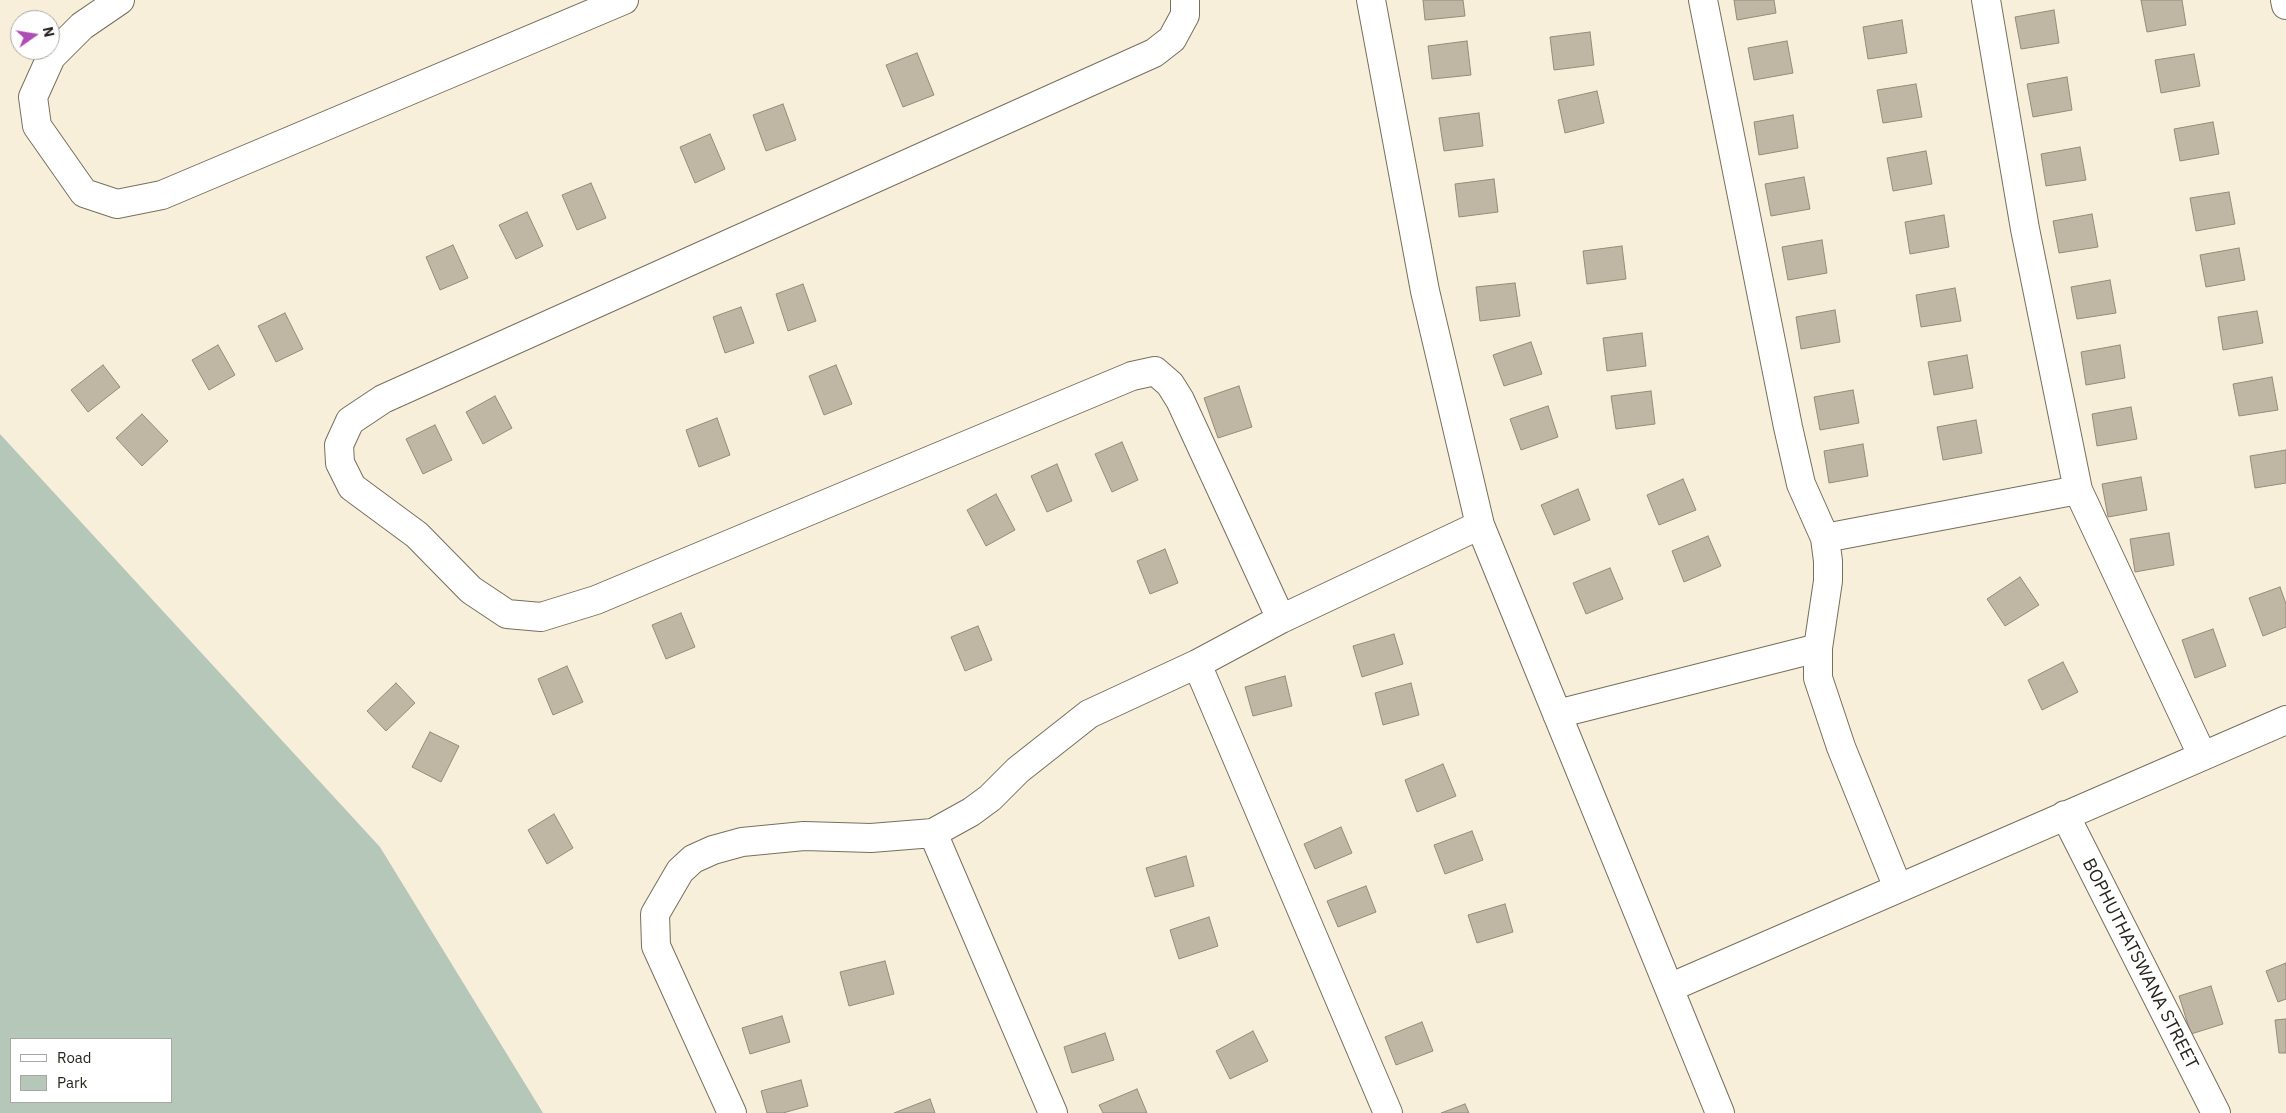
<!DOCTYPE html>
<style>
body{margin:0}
#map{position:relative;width:2286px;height:1113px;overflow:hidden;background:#f8efdb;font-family:"IBM Plex Sans",sans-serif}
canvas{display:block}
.legend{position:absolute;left:10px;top:1038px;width:162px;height:65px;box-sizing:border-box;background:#fff;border:1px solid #a9a7a4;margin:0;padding:6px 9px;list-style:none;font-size:15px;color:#27241c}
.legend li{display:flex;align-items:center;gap:10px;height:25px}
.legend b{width:25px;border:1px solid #a9a7a4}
.north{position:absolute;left:10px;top:10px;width:50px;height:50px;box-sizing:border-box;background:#fff;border:1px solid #a9a7a4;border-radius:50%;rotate:77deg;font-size:14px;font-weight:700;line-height:20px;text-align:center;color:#27241c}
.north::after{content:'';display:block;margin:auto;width:18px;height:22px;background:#af4cb3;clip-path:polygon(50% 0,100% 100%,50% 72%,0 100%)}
</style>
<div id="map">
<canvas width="2286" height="1113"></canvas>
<ul class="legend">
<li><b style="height:6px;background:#fff"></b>Road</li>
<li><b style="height:14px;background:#b5c7b9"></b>Park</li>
</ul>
<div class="north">N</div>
</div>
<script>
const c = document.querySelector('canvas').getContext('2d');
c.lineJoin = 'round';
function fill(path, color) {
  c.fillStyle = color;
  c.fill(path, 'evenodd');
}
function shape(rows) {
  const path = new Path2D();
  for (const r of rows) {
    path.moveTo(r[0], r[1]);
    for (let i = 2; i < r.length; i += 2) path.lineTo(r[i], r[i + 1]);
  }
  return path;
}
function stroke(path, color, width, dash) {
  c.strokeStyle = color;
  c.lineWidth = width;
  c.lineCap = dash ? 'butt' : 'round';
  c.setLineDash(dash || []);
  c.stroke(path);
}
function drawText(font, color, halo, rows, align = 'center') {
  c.font = font + ' "IBM Plex Sans",sans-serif';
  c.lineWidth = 4;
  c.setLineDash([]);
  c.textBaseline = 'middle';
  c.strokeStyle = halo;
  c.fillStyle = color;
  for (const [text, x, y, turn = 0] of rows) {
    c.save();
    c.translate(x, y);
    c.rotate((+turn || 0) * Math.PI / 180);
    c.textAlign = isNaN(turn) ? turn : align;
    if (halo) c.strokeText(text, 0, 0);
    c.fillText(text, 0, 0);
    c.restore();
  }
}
fill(shape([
 [0,434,380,847,543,1113,0,1113],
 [11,1039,171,1039,171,1102,11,1102]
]), '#b5c7b9');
const building = shape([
 [1423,0,1463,0,1465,16,1425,20,1423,0],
 [1734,0,1774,0,1776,13,1737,20,1734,0],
 [2141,0,2182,0,2186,25,2147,32,2141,0],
 [2054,10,2059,43,2021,49,2015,17,2054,10],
 [1902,20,1907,53,1868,59,1863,27,1902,20],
 [1590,32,1594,65,1554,70,1550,37,1590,32],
 [1467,41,1471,75,1432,79,1428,46,1467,41],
 [1787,41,1793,73,1754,80,1748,48,1787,41],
 [917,53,934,95,903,107,886,65,917,53],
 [2194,54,2200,86,2161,93,2155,60,2194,54],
 [2067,77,2072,110,2033,117,2027,84,2067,77],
 [1916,84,1922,117,1883,123,1877,90,1916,84],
 [1597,91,1604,123,1565,133,1558,100,1597,91],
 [783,104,796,140,766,151,753,115,783,104],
 [1479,113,1483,146,1444,151,1439,118,1479,113],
 [1793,115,1798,148,1759,155,1754,122,1793,115],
 [2213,122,2219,154,2180,161,2174,129,2213,122],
 [710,134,725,169,695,183,680,147,710,134],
 [2080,147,2086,180,2046,186,2041,154,2080,147],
 [1926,151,1932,184,1893,191,1887,158,1926,151],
 [1804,177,1810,209,1771,216,1765,184,1804,177],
 [1494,179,1498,212,1459,217,1455,184,1494,179],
 [591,183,606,218,577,230,562,195,591,183],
 [2229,192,2235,224,2196,231,2190,198,2229,192],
 [527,212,543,246,516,259,499,225,527,212],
 [2092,214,2098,247,2059,253,2053,221,2092,214],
 [1944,215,1949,247,1910,254,1905,222,1944,215],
 [1822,240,1827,273,1788,280,1782,247,1822,240],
 [453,245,468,278,440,290,426,257,453,245],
 [1622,246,1626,279,1587,284,1583,251,1622,246],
 [2239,248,2245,280,2206,287,2200,255,2239,248],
 [2110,280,2116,313,2077,319,2071,287,2110,280],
 [1515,283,1520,316,1480,321,1476,287,1515,283],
 [803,284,816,321,788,331,776,294,803,284],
 [1955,288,1961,321,1921,327,1916,295,1955,288],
 [741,307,754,343,725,353,713,317,741,307],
 [1835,310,1840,342,1801,349,1796,317,1835,310],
 [2257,311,2263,343,2223,350,2218,317,2257,311],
 [285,313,303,349,276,362,258,326,285,313],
 [1642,333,1646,366,1607,371,1603,338,1642,333],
 [1531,342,1542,374,1504,386,1493,355,1531,342],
 [218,345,235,375,209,390,192,360,218,345],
 [2120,345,2125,378,2086,385,2081,352,2120,345],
 [1967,355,1973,388,1934,395,1928,362,1967,355],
 [103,365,120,387,88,412,71,390,103,365],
 [836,365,852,404,824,415,809,376,836,365],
 [2272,377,2278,410,2239,416,2233,384,2272,377],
 [1239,386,1252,427,1218,438,1204,398,1239,386],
 [1853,390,1859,423,1820,430,1814,397,1853,390],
 [1651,391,1655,424,1616,429,1611,396,1651,391],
 [495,396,512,428,483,444,466,412,495,396],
 [1548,406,1558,437,1521,450,1510,419,1548,406],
 [2131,407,2137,439,2097,446,2092,414,2131,407],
 [142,414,168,441,142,466,116,438,142,414],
 [717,418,730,455,699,467,686,430,717,418],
 [1976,420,1982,453,1943,460,1937,427,1976,420],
 [435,425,452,460,423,474,406,439,435,425],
 [1122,442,1138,480,1112,492,1095,454,1122,442],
 [1863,444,1868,476,1829,483,1824,451,1863,444],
 [2286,450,2286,483,2255,488,2250,456,2286,450],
 [1057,464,1072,501,1047,512,1031,476,1057,464],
 [2141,477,2147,510,2108,517,2102,484,2141,477],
 [1683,479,1696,510,1659,525,1647,495,1683,479],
 [1578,489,1590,520,1554,535,1541,505,1578,489],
 [996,494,1015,530,986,546,967,510,996,494],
 [2169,533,2174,565,2135,572,2130,539,2169,533],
 [1708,536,1721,566,1684,582,1672,551,1708,536],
 [1165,549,1178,583,1150,594,1137,561,1165,549],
 [1610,568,1623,599,1586,614,1573,583,1610,568],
 [2020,577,2039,605,2005,626,1987,599,2020,577],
 [2280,587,2286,604,2286,627,2263,636,2249,598,2280,587],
 [681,613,695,647,666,659,652,625,681,613],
 [978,626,992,660,965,671,951,637,978,626],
 [2213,629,2226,666,2195,678,2182,640,2213,629],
 [1394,634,1403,664,1362,677,1353,646,1394,634],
 [2063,662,2078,692,2042,710,2028,680,2063,662],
 [567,666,583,702,553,715,538,679,567,666],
 [1285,676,1292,706,1253,716,1245,687,1285,676],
 [396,683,415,703,386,731,367,711,396,683],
 [1411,683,1419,715,1383,725,1375,693,1411,683],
 [430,732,459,746,441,782,412,767,430,732],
 [1443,764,1456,796,1417,812,1405,780,1443,764],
 [554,814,573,848,547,864,528,830,554,814],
 [1341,827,1352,853,1315,869,1304,844,1341,827],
 [1472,831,1483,860,1445,874,1434,845,1472,831],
 [1186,856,1194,886,1155,897,1146,868,1186,856],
 [1366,886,1376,912,1338,927,1327,901,1366,886],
 [1505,904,1513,932,1477,943,1468,915,1505,904],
 [1209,917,1218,946,1179,959,1170,930,1209,917],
 [885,961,894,994,849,1006,840,972,885,961],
 [2286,963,2286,999,2278,1002,2266,971,2286,963],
 [2211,986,2223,1024,2191,1034,2179,996,2211,986],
 [782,1016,790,1042,750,1054,742,1028,782,1016],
 [2286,1019,2286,1053,2279,1053,2275,1020,2286,1019],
 [1422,1022,1433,1051,1396,1065,1385,1037,1422,1022],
 [1253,1031,1268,1061,1230,1079,1216,1051,1253,1031],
 [1105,1033,1114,1060,1072,1073,1064,1047,1105,1033],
 [801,1080,808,1106,783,1113,767,1113,761,1091,801,1080],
 [1137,1089,1147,1113,1103,1113,1099,1105,1137,1089],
 [930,1099,935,1113,894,1113,930,1099],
 [1465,1104,1469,1113,1441,1113,1465,1104]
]);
fill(building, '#bfb6a4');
stroke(building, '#948b79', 1);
const minor = shape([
 [120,0,82,26,51,57,33,97,37,126,84,193,117,204,162,195,624,0],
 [1185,0,1185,15,1172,39,1154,53,383,399,350,421,339,445,340,463,352,487,417,535,471,590,507,614,541,617,596,600,1132,376,1155,371,1170,384,1180,400,1281,619],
 [1371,0,1425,291,1480,525,1720,1113],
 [1703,0,1788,427,1801,484,1825,538,1828,561,1828,581,1818,648,1818,678,1841,747,1898,888],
 [1986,0,2025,229,2078,490,2202,755],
 [2285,0,2286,5],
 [1825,538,2078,490],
 [1197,664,1388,1113],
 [1557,714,1818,648],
 [2065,815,2216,1113],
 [933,833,1053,1113],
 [1669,988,2286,720],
 [732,1113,656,946,655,914,680,871,693,859,713,850,742,842,804,836,871,838,933,833,971,812,990,798,1018,770,1089,714,1197,664,1281,619,1480,525]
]);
stroke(minor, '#776f5e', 30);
stroke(minor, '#fff', 28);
drawText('18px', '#27241c', '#fff', [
 ["BOPHUTHATSWANA STREET",2140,964,63]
]);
</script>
